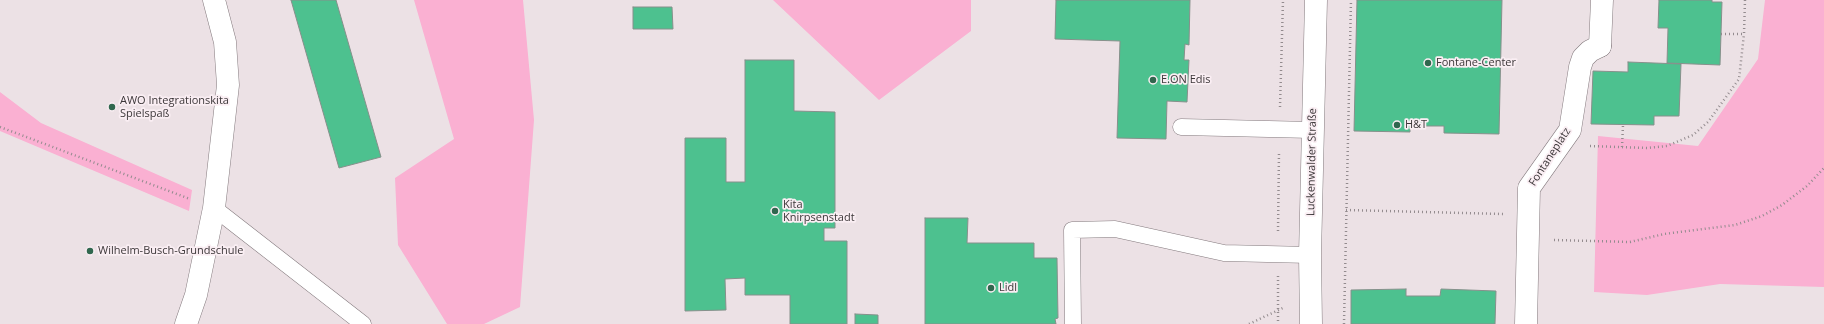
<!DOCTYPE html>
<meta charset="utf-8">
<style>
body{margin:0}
canvas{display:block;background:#ece1e5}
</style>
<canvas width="1824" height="324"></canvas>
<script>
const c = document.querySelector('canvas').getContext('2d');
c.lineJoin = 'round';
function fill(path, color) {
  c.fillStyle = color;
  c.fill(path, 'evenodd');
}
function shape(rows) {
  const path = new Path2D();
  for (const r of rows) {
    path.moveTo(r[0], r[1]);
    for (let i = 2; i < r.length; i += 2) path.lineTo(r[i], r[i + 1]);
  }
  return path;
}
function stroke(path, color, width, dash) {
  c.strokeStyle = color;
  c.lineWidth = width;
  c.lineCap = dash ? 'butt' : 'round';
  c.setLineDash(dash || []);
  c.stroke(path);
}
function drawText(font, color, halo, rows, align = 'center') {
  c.font = font + ' "Open Sans",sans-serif';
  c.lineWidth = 3.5;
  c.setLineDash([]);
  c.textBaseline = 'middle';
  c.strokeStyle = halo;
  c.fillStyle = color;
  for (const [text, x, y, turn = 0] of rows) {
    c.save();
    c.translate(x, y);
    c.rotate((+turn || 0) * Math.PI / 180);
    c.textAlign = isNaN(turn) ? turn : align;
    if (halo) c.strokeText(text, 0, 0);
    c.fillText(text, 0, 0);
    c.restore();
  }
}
fill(shape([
 [414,0,523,0,534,120,520,307,484,324,447,324,398,245,395,178,454,139],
 [773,0,971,0,971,31,879,100],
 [1765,0,1824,0,1824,287,1720,284,1647,295,1594,292,1598,136,1698,146,1758,59],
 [0,92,41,123,192,190,189,211,0,131]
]), '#fab0d2');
const building = shape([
 [291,0,336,0,381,157,339,168,291,0],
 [1056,0,1190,0,1189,45,1185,44,1184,60,1189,60,1187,102,1167,101,1166,139,1117,138,1120,41,1055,39,1056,0],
 [1357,0,1502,0,1499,134,1444,133,1444,126,1410,126,1410,132,1354,131,1357,0],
 [1659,0,1712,0,1712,2,1722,2,1720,65,1667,63,1668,28,1658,28,1659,0],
 [633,7,672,7,673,29,633,29,633,7],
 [745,60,794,60,794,111,835,112,835,228,824,228,824,241,847,241,847,324,790,324,790,295,745,295,745,278,725,279,726,310,685,311,685,138,726,138,726,182,745,182,745,60],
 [1628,62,1681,64,1679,116,1654,116,1654,125,1591,124,1593,71,1628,72,1628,62],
 [925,218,968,218,967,243,1034,243,1034,258,1057,258,1058,318,1055,319,1056,324,925,324,925,218],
 [1406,289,1406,296,1440,296,1441,289,1496,291,1495,324,1351,324,1351,290,1406,289],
 [855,314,878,315,878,324,855,324,855,314]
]);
fill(building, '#4dc18f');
stroke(building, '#86908b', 1);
const service = shape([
 [1181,127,1312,130],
 [214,208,363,324],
 [1073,324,1072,230,1115,229,1224,253,1310,255]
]);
const pedestrian = shape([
 [1526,324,1529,188,1570,130,1580,67,1583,58,1590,51,1600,46]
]);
const minor = shape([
 [1600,46,1602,0],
 [186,324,196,295,214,208,228,85,225,42,214,0]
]);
const secondary = shape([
 [1311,324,1310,255,1316,0]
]);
stroke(service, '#847a7e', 17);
stroke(pedestrian, '#847a7e', 23);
stroke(minor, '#847a7e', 23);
stroke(secondary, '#847a7e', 23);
stroke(shape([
 [1721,34,1744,34,1745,0],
 [1280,107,1283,0],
 [0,127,190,199],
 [1590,146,1647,148,1667,146,1693,135,1708,122,1739,79,1744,34],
 [1622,147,1623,125],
 [1346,210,1503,214],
 [1278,231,1279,152],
 [1554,240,1630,242,1664,234,1735,225,1762,216,1782,205,1807,186,1824,168],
 [1278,276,1278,324],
 [1249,324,1285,307],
 [1344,324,1351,0]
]), '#938b8e', 2.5, [1, 3]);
stroke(service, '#fff', 16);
stroke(pedestrian, '#fff', 22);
stroke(minor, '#fff', 22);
stroke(secondary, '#fff', 22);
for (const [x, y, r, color] of [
 [1428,63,4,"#30674e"],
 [1153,80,4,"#30674e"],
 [112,107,4,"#30674e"],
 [1397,125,4,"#30674e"],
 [775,211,4,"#30674e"],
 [90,251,4,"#30674e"],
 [991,288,4,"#30674e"]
]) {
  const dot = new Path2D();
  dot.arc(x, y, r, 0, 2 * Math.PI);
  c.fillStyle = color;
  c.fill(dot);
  stroke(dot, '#faeef3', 1.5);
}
drawText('11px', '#3c3739', '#faeef3', [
 ["Fontane-Center",1436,63],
 ["E.ON Edis",1161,80],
 ["AWO Integrationskita",120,101],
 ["Spielspaß",120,114],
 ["H&T",1405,125],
 ["Kita",783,205],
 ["Knirpsenstadt",783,218],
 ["Wilhelm-Busch-Grundschule",98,251],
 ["Lidl",999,288]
], 'left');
drawText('11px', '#3c3739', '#faeef3', [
 ["Fontaneplatz",1550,157,-57],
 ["Luckenwalder Straße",1312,162,-89]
]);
</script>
